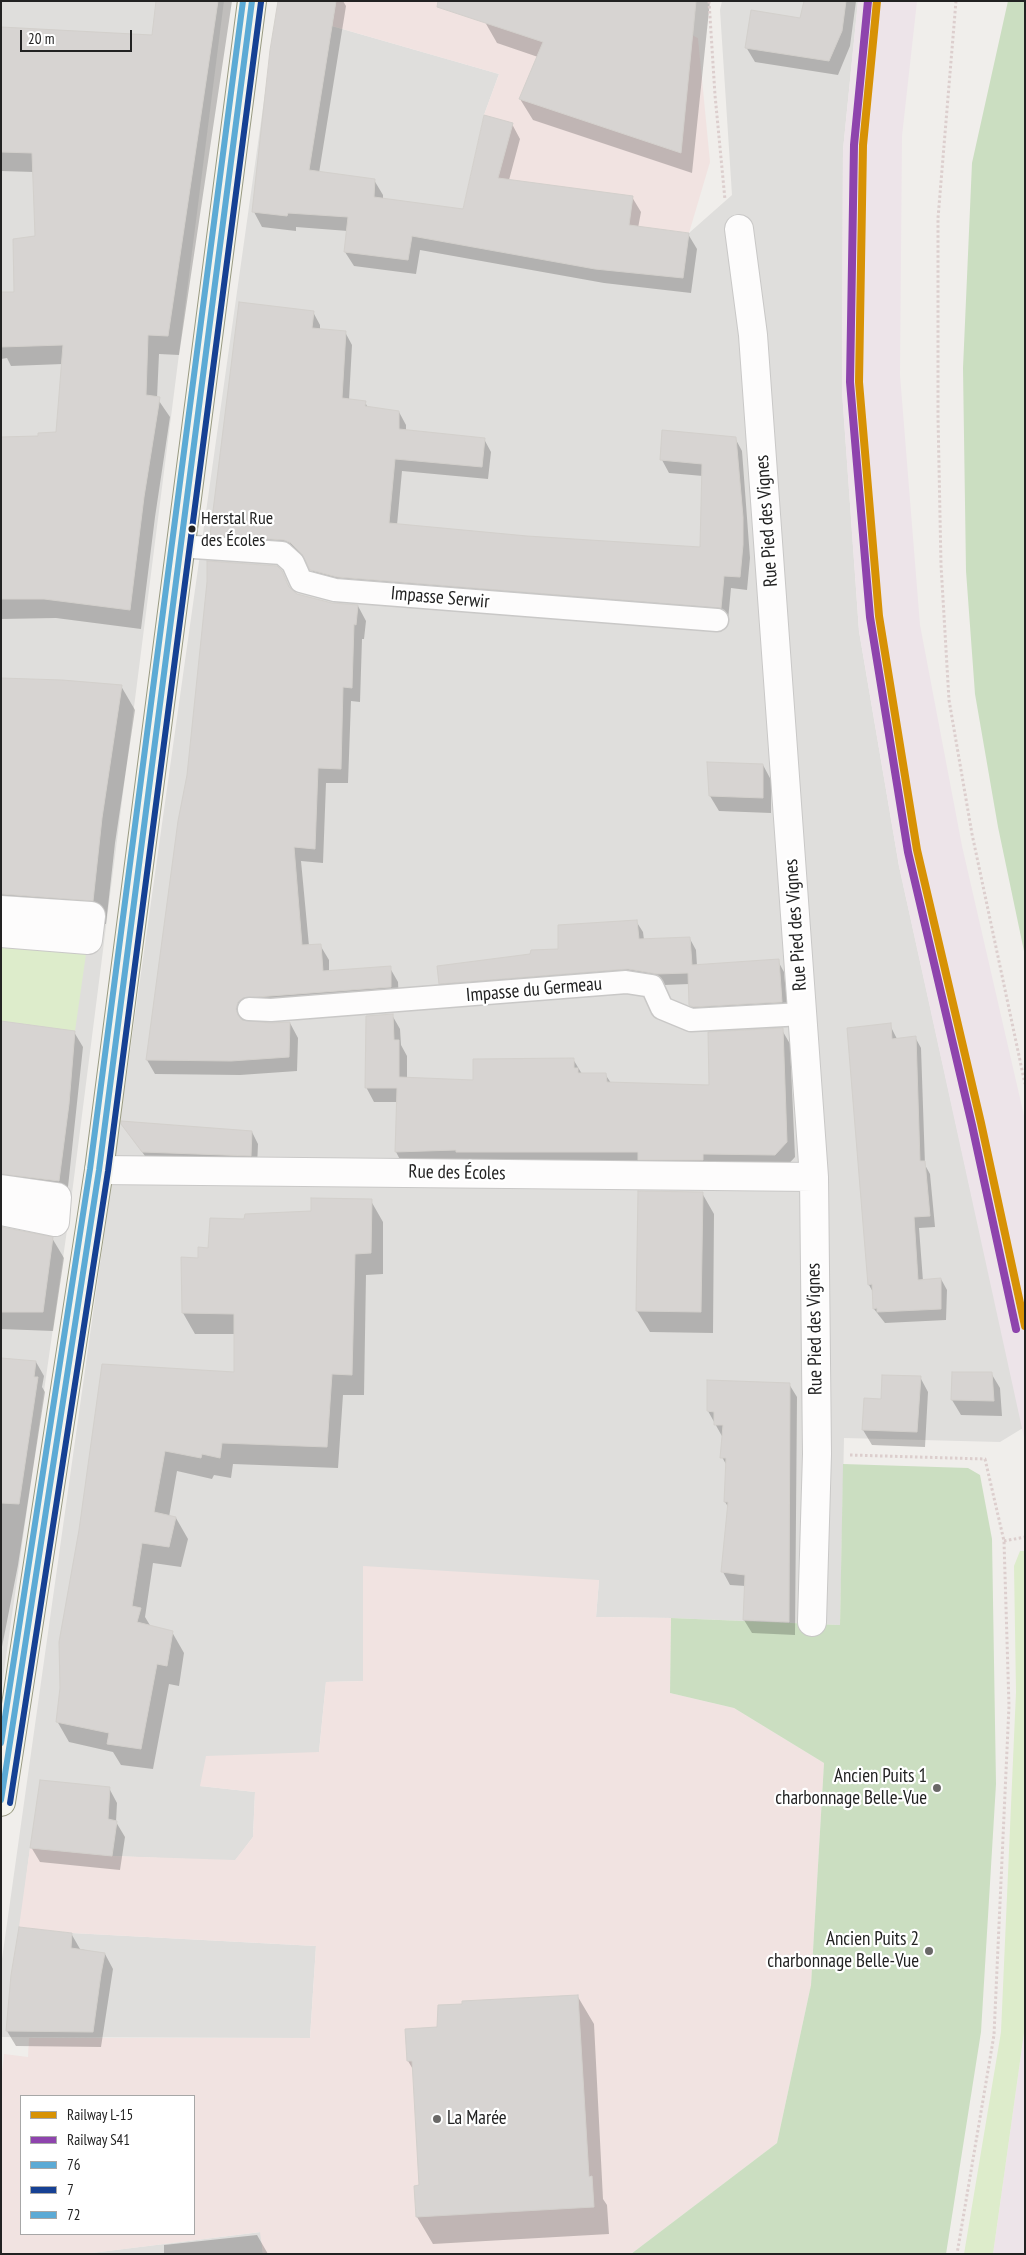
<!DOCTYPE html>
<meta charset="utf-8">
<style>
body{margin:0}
#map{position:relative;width:1026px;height:2255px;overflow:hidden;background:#f0eeeb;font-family:"PT Sans Narrow",sans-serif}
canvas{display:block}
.frame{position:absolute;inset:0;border:2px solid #222;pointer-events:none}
.legend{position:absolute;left:20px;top:2095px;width:175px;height:140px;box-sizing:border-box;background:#fff;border:1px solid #a7a7a7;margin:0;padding:6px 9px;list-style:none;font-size:15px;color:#222}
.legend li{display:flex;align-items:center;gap:10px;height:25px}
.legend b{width:25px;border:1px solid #a7a7a7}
.scale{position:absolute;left:20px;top:30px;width:112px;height:22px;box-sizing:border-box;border:2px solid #222;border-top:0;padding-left:6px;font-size:15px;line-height:18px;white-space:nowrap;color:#222;-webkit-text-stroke:4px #fff;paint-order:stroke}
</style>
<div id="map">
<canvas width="1026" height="2255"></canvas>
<div class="frame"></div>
<ul class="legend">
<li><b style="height:6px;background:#d79205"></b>Railway L-15</li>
<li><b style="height:6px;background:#8e44ad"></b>Railway S41</li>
<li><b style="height:6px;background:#5caad5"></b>76</li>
<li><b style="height:6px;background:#164194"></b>7</li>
<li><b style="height:6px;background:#5caad5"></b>72</li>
</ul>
<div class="scale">20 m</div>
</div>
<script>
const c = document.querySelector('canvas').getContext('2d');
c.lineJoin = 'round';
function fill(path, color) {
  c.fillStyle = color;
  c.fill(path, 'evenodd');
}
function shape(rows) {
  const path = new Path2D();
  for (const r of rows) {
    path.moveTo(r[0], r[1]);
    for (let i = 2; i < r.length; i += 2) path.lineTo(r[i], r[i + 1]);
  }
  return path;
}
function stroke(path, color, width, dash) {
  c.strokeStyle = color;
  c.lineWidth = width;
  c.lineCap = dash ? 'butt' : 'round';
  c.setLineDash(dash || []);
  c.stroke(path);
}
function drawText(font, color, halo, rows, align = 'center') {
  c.font = font + ' "PT Sans Narrow",sans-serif';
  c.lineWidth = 4.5;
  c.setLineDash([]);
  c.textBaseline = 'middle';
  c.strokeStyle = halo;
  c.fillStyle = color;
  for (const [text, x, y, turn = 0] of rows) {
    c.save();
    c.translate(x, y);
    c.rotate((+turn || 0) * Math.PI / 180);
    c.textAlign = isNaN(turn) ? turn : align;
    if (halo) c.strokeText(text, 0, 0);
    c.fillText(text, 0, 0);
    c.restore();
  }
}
fill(shape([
 [1,1,224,1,70,1209,1,1692],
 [278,1,336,1,332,26,499,74,484,115,463,209,689,233,732,195,720,10,722,1,858,1,843,150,842,391,859,631,899,866,1023,1428,1000,1442,844,1438,840,1625,671,1618,596,1617,599,1580,363,1681,326,1682,319,1752,200,1786,255,1792,253,1837,235,1861,112,1856,30,1848,20,1927,72,1933,316,1946,310,2038,1,2037,1,1966],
 [261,2232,263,2254,83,2254]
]), '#dfdedc');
fill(shape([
 [336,1,696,1,692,35,698,38,710,162,689,233,463,209,484,115,499,74,332,26],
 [363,1566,599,1580,596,1617,671,1618,670,1693,734,1708,824,1763,811,1985,777,2143,631,2254,263,2254,260,2232,84,2254,1,2254,1,2083,4,2054,28,2057,29,2038,310,2038,316,1946,72,1933,19,1927,30,1848,112,1856,235,1860,253,1837,255,1792,200,1786,206,1756,319,1752,326,1682,363,1681],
 [21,2096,194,2096,194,2234,21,2234]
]), '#f1e3e1');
fill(shape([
 [858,1,917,1,902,136,900,375,920,625,962,846,1025,1120,1025,1442,899,866,859,631,842,391,843,150],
 [1025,2014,1025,2254,993,2254,1024,2033]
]), '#ede4e9');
fill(shape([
 [1,933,88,940,75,1031,1,1021],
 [1020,1551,1025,1551,1024,2033,993,2254,964,2254,1001,2032,1016,1692,1014,1566]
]), '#ddeccb');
fill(shape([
 [1008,1,1025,1,1025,956,998,827,975,694,966,571,963,368,972,163],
 [843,1464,968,1468,980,1475,992,1539,996,1784,981,2032,946,2254,631,2254,777,2143,811,1985,824,1763,734,1708,670,1693,671,1618,840,1625]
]), '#cbdec1');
fill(shape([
 [157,1,232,1,179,355,159,354,157,398,170,417,155,517,141,629,56,618,1,619,1,438,40,437,57,433,63,364,11,366,7,358,1,359,1,294,15,293,36,238,34,172,1,171,1,28,153,36],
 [279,1,343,1,346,6,319,173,374,180,383,195,383,200,464,210,512,124,520,139,509,180,632,197,641,212,638,228,688,234,697,249,691,293,604,283,420,250,416,274,354,266,345,252,348,231,296,227,296,231,262,227,254,212],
 [492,1,710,1,692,173,533,120,520,99,538,57,497,43,485,22],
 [805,1,856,1,850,46,838,75,755,62,746,47,801,19],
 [313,312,320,325,320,330,345,332,352,345,349,400,365,402,368,408,399,412,406,425,406,431,484,439,491,452,488,479,402,471,397,525,527,537,702,549,703,476,669,473,662,460,735,438,742,451,750,558,747,590,731,588,728,620,345,589,319,582,309,565,299,556,218,547,211,535],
 [281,572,291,590,297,595,332,604,358,606,366,621,364,639,362,639,360,702,351,701,348,783,326,783,323,863,301,861,309,946,320,945,329,960,329,972,390,968,398,982,399,1002,246,1016,244,1021,248,1023,290,1023,298,1038,297,1071,240,1075,155,1074,147,1060],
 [1,680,121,686,135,710,115,843,106,924,16,918,1,926],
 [709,763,763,765,771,780,771,813,719,811,710,796],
 [636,921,643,932,644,940,690,939,696,950,697,966,778,961,784,972,788,1013,697,1016,691,1005,689,984,664,985,632,980,446,994,440,983,559,950],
 [392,1015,400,1029,401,1045,407,1056,407,1078,474,1081,573,1059,582,1074,605,1074,611,1083,711,1086,782,1030,790,1044,795,1157,784,1169,404,1167,396,1152,397,1102,374,1102,366,1087],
 [1,1022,74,1032,83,1047,67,1196,1,1191],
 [890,1025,897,1039,915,1037,921,1048,925,1165,930,1174,935,1227,919,1228,923,1281,941,1279,947,1290,946,1320,885,1323,874,1309,873,1292,869,1285,848,1029],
 [122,1124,252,1132,258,1144,257,1167,150,1163],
 [702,1193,714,1214,713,1333,650,1332,637,1311],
 [371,1201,383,1222,383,1274,366,1275,364,1395,343,1395,338,1468,233,1464,231,1478,214,1475,212,1479,177,1471,169,1517,176,1518,188,1539,181,1567,153,1563,145,1617,151,1627,172,1632,184,1653,179,1686,169,1684,153,1769,121,1765,113,1752,69,1742,57,1721,80,1530,235,1373,235,1334,195,1334,183,1313,199,1259,245,1221,312,1212],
 [1,1228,52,1238,64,1258,53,1331,1,1329],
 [1,1360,36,1362,44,1376,42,1387,45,1392,18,1565,1,1652],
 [991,1373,1000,1388,1002,1416,961,1415,952,1400],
 [920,1377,928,1392,925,1447,872,1445,863,1430,865,1400,882,1400],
 [789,1384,797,1397,795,1635,752,1633,744,1620,746,1586,730,1585,723,1572,729,1508,725,1502,727,1466,722,1457,723,1438,708,1411],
 [109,1788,117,1803,116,1822,125,1837,120,1870,40,1862,31,1847],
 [72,1935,80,1949,105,1954,113,1969,101,2047,16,2046,7,2031,12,1975],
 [578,1997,594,2024,603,2199,607,2205,609,2234,433,2244,417,2217,415,2187,420,2185,414,2071,408,2061,438,2028],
 [257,2235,268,2254,164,2254,164,2245]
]), '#0003');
const building = shape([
 [156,1,218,1,168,336,148,335,146,395,160,397,144,497,130,610,44,599,1,599,1,437,38,436,38,433,56,432,63,345,1,347,1,292,14,292,13,239,35,236,32,153,1,152,1,27,152,35,156,1],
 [278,1,336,1,309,170,375,179,374,197,463,209,484,115,513,123,498,178,633,196,629,225,689,233,683,278,595,269,412,236,408,260,344,252,348,217,288,213,287,216,252,212,270,50,278,1],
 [438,1,696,1,681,153,519,99,543,42,437,7,438,1],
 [804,1,846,1,842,31,829,61,745,48,751,10,800,18,804,1],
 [239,302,314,311,312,328,346,331,342,398,366,401,365,406,399,411,399,429,485,438,482,467,395,459,389,523,527,536,700,547,702,464,660,460,662,430,736,437,743,517,743,545,740,577,724,576,721,608,337,577,310,570,302,554,291,543,284,540,210,535,239,302],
 [207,561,277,566,282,571,289,587,297,594,332,603,358,605,356,625,354,624,352,688,343,687,341,769,318,768,315,849,294,847,302,945,321,944,323,971,391,966,391,987,243,998,238,1002,236,1009,238,1015,242,1020,270,1023,290,1022,289,1057,231,1061,146,1060,178,821,187,775,207,582,207,561],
 [1,678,62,680,122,685,102,818,93,901,1,894,1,678],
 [707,762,763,764,763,798,709,796,707,762],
 [637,920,639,939,690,937,692,965,779,959,782,1002,693,1007,689,1005,688,973,657,974,628,969,439,984,437,966,530,954,531,950,558,949,558,925,637,920],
 [393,1014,394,1040,399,1040,399,1077,473,1080,473,1059,574,1058,574,1068,578,1068,578,1073,606,1073,607,1082,709,1085,708,1032,783,1028,787,1142,775,1155,703,1154,703,1160,638,1160,638,1152,456,1152,456,1150,395,1152,397,1088,365,1088,366,1016,393,1014],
 [1,1021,75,1031,69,1104,59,1181,1,1174,1,1021],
 [891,1023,892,1039,916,1036,920,1161,925,1161,930,1216,914,1217,918,1280,941,1278,941,1309,877,1312,877,1308,873,1309,872,1284,868,1285,847,1028,891,1023],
 [121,1121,252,1131,251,1156,142,1152,121,1124,121,1121],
 [638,1191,703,1192,701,1312,636,1311,638,1191],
 [311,1198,372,1199,371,1253,355,1254,352,1375,332,1374,327,1447,222,1443,220,1458,202,1454,201,1458,165,1451,154,1512,176,1517,169,1547,142,1543,132,1606,141,1608,137,1622,173,1631,167,1666,157,1664,141,1749,107,1744,109,1733,56,1722,60,1688,59,1642,79,1530,102,1364,234,1372,234,1314,182,1313,181,1257,198,1258,198,1247,208,1248,210,1218,244,1219,245,1214,311,1211,311,1198],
 [1,1227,53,1237,43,1312,1,1312,1,1227],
 [1,1358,36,1361,34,1377,38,1377,19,1504,1,1503,1,1358],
 [952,1372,992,1372,994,1401,951,1400,952,1372],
 [882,1375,921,1376,917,1432,862,1430,864,1398,881,1399,882,1375],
 [707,1380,790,1383,789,1622,743,1620,745,1575,721,1572,728,1502,724,1502,726,1458,720,1458,723,1425,714,1425,714,1412,707,1411,707,1380],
 [40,1780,110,1787,108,1819,117,1821,112,1856,30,1848,40,1780],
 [19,1927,72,1933,71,1948,105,1953,101,1974,93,2032,6,2031,11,1975,19,1927],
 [578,1995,589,2177,592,2176,594,2207,416,2217,414,2186,419,2185,412,2061,407,2061,405,2029,437,2027,438,2005,462,2004,462,2001,578,1995]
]);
fill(building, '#d7d4d2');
stroke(building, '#d3d0cc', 1);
const lane = shape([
 [179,546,282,553,293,563,301,581,335,590,717,620],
 [249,1009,271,1010,626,982,652,986,662,1008,691,1020,803,1014]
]);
const street = shape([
 [739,229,753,335,814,1177,817,1454,812,1622],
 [1,910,91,916,88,940,1,933],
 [99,1170,814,1177],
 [1,1189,57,1197,55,1222,1,1211]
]);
const secondary = shape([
 [1,1802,99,1170,252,1]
]);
stroke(lane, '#c9c8c7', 25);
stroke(street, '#c9c8c7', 30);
stroke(secondary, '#999a82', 30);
stroke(shape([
 [709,1,715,95,725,200],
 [956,1,938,218,938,417,941,565,949,700,972,834,1025,1084],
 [850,1455,985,1459,1004,1541,1009,1706,994,2035,957,2254],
 [1004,1541,1025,1537]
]), '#dccecd', 3, [2.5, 2.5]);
stroke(lane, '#fdfcfc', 22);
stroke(street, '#fdfcfc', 28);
stroke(secondary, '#f4f4ed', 28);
stroke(shape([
 [1,1800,99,1170,252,1]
]), '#5caad5', 6);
stroke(shape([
 [10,1803,108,1171,261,2]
]), '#164194', 6);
stroke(shape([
 [1,1743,90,1169,243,1]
]), '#5caad5', 6);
stroke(shape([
 [877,1,863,145,859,382,879,616,917,850,981,1123,1025,1326]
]), '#d79205', 8);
stroke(shape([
 [868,1,854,145,850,382,870,617,908,852,972,1125,1016,1329]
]), '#8e44ad', 8);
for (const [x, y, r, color] of [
 [192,529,4.5,"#222"],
 [937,1788,5,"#6a6968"],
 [929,1951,5,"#6a6968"],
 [437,2119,5,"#6a6968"]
]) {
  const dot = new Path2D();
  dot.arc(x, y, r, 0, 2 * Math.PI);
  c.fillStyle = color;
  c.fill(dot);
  stroke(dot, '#fff', 2);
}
drawText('18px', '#222', '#fff', [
 ["Herstal Rue",201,519],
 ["des Écoles",201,541]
], 'left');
drawText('19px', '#222', '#fff', [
 ["Rue Pied des Vignes",767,521,-94],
 ["Impasse Serwir",440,598,5],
 ["Rue Pied des Vignes",796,925,-94],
 ["Impasse du Germeau",534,990,-5],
 ["Rue des Écoles",457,1173,1],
 ["Rue Pied des Vignes",815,1329,-91]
]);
drawText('19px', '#222', '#fff', [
 ["Ancien Puits 1",927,1777],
 ["charbonnage Belle-Vue",927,1799],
 ["Ancien Puits 2",919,1940],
 ["charbonnage Belle-Vue",919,1962],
 ["La Marée",447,2119,"left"]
], 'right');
</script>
